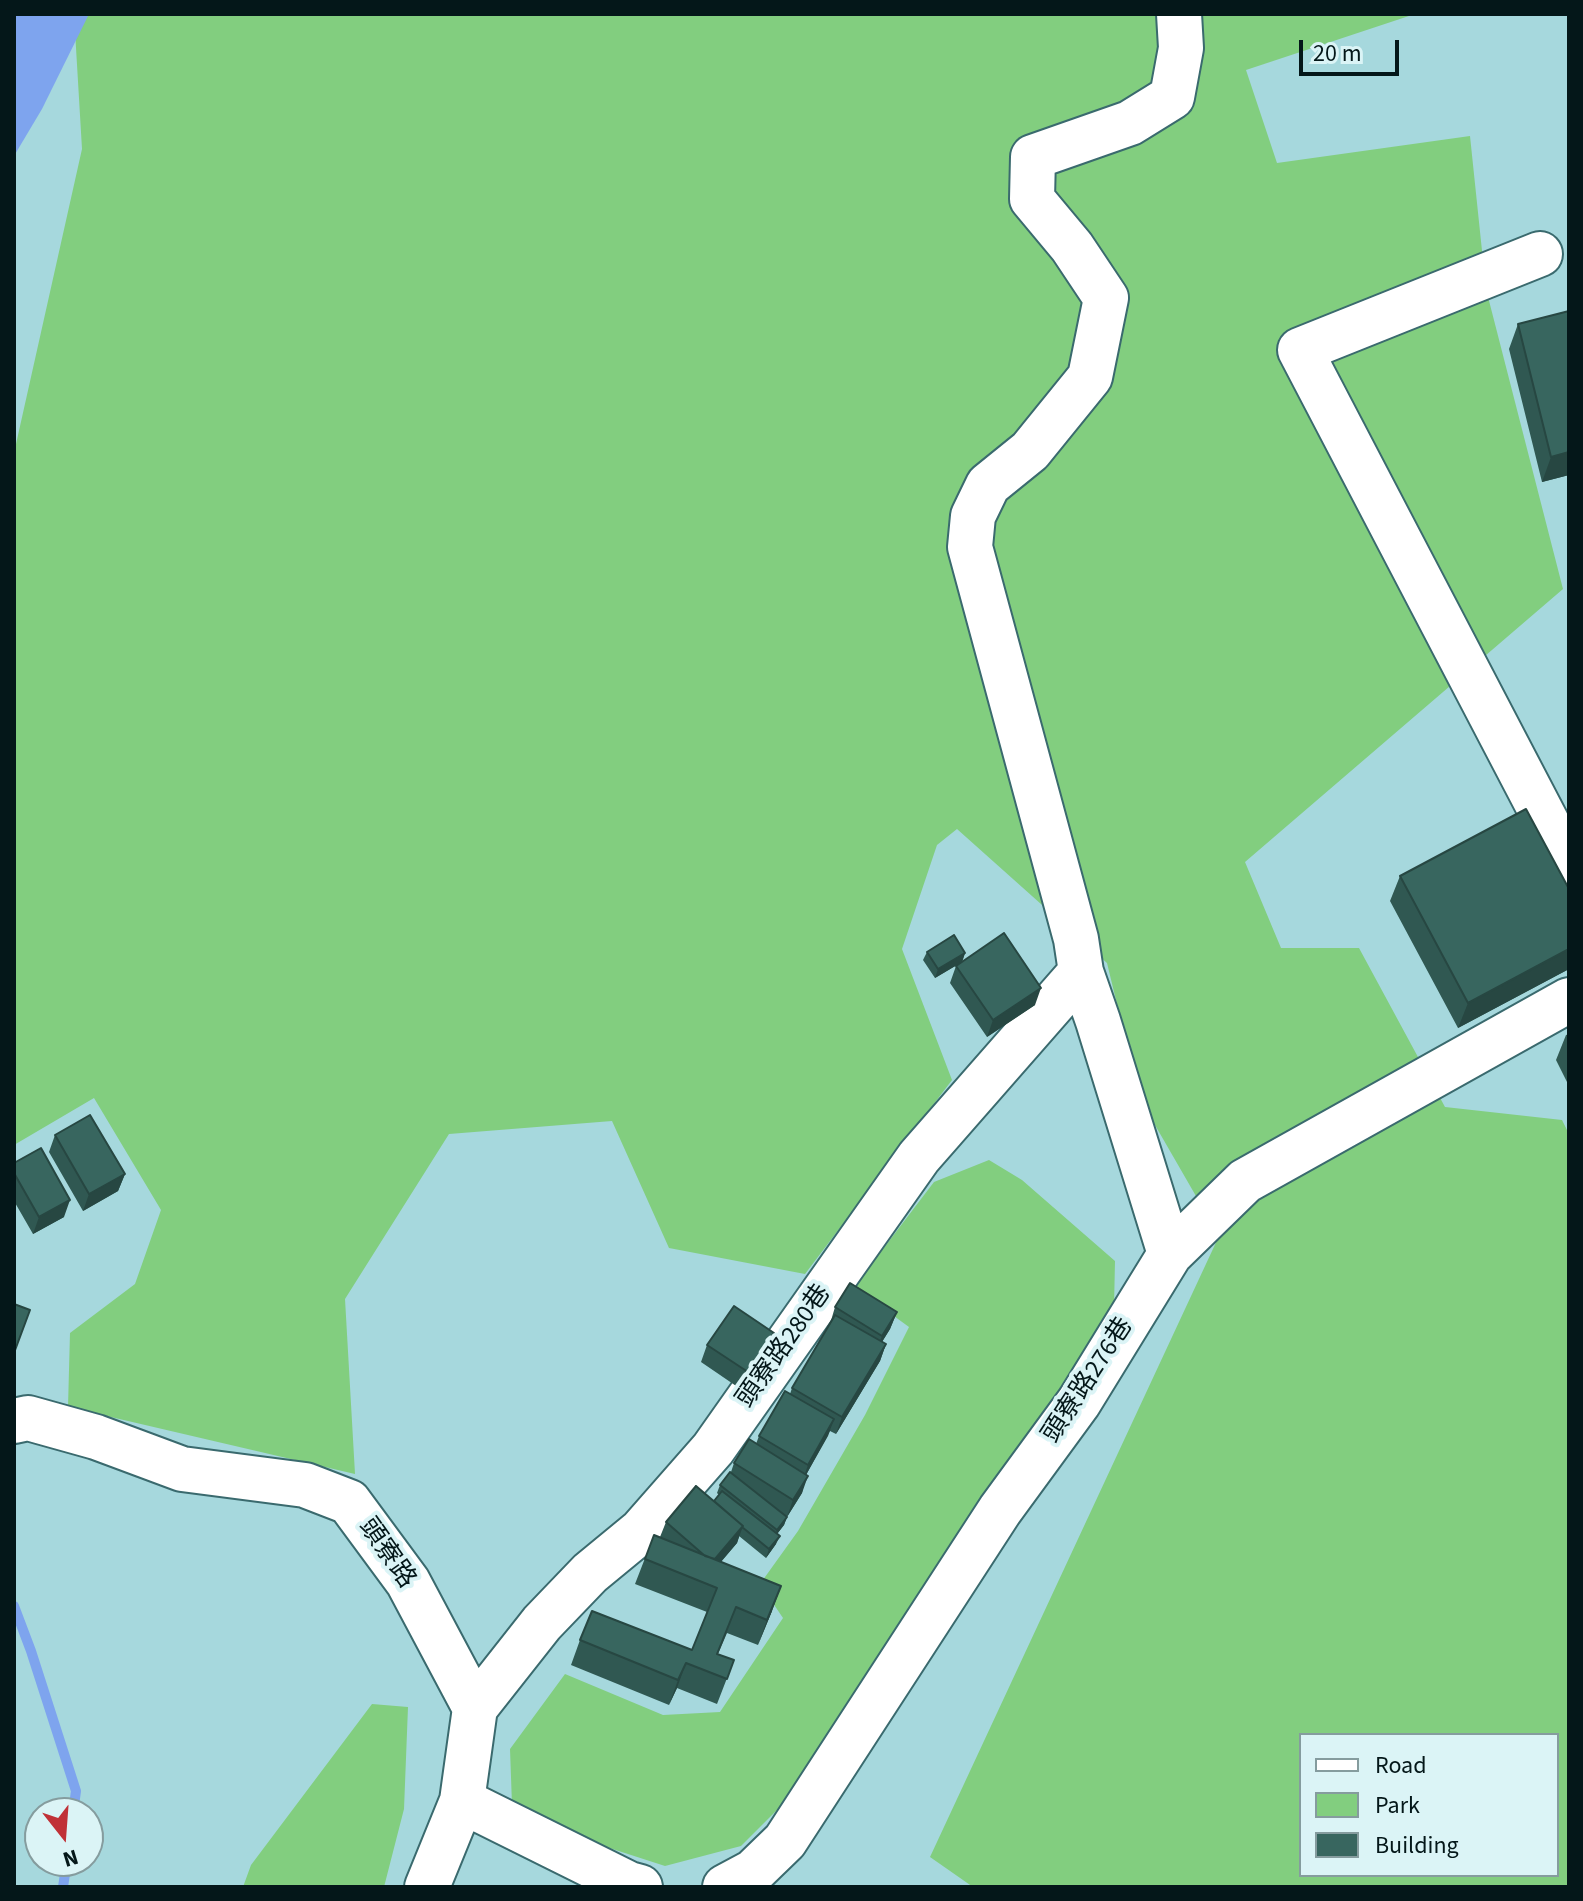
<!DOCTYPE html>
<meta charset="utf-8">
<style>
body{margin:0}
#map{position:relative;width:1583px;height:1901px;overflow:hidden;background:#a6d8dd;font-family:"Source Sans 3",sans-serif}
canvas{display:block}
.frame{position:absolute;inset:0;border:16px solid #041719;pointer-events:none}
.legend{position:absolute;left:1299px;top:1733px;width:260px;height:144px;box-sizing:border-box;background:#dbf4f6;border:2px solid #859c9e;margin:0;padding:10px 14px;list-style:none;font-size:24px;color:#041719}
.legend li{display:flex;align-items:center;gap:16px;height:40px}
.legend b{width:40px;border:2px solid #859c9e}
.north{position:absolute;left:24px;top:1797px;width:80px;height:80px;box-sizing:border-box;background:#dbf4f6;border:2px solid #859c9e;border-radius:50%;rotate:163deg;font-size:22px;font-weight:700;line-height:32px;text-align:center;color:#041719}
.north::after{content:'';display:block;margin:auto;width:28px;height:36px;background:#c03137;clip-path:polygon(50% 0,100% 100%,50% 72%,0 100%)}
.scale{position:absolute;left:1299px;top:40px;width:100px;height:36px;box-sizing:border-box;border:4px solid #041719;border-top:0;padding-left:10px;font-size:24px;line-height:28px;white-space:nowrap;color:#041719;-webkit-text-stroke:6px #dbf4f6;paint-order:stroke}
</style>
<div id="map">
<canvas width="1583" height="1901"></canvas>
<div class="frame"></div>
<ul class="legend">
<li><b style="height:10px;background:#fff"></b>Road</li>
<li><b style="height:22px;background:#82ce7f"></b>Park</li>
<li><b style="height:22px;background:#38665f"></b>Building</li>
</ul>
<div class="north">N</div>
<div class="scale">20 m</div>
</div>
<script>
const c = document.querySelector('canvas').getContext('2d');
c.lineJoin = 'round';
function fill(path, color) {
  c.fillStyle = color;
  c.fill(path, 'evenodd');
}
function shape(rows) {
  const path = new Path2D();
  for (const r of rows) {
    path.moveTo(r[0], r[1]);
    for (let i = 2; i < r.length; i += 2) path.lineTo(r[i], r[i + 1]);
  }
  return path;
}
function stroke(path, color, width, dash) {
  c.strokeStyle = color;
  c.lineWidth = width;
  c.lineCap = dash ? 'butt' : 'round';
  c.setLineDash(dash || []);
  c.stroke(path);
}
function drawText(font, color, halo, rows, align = 'center') {
  c.font = font + ' "Source Sans 3","Noto Sans TC",sans-serif';
  c.lineWidth = 8;
  c.setLineDash([]);
  c.textBaseline = 'middle';
  c.strokeStyle = halo;
  c.fillStyle = color;
  for (const [text, x, y, turn = 0] of rows) {
    c.save();
    c.translate(x, y);
    c.rotate((+turn || 0) * Math.PI / 180);
    c.textAlign = isNaN(turn) ? turn : align;
    if (halo) c.strokeText(text, 0, 0);
    c.fillText(text, 0, 0);
    c.restore();
  }
}
fill(shape([
 [74,14,1415,14,1246,70,1277,163,1470,136,1486,289,1563,589,1245,862,1281,948,1359,948,1445,1107,1562,1120,1569,1134,1569,1887,973,1887,930,1857,1219,1236,1140,1099,1107,963,957,829,937,845,902,949,952,1080,805,1274,669,1248,612,1121,449,1134,345,1299,355,1474,68,1407,70,1333,135,1284,161,1210,94,1098,14,1145,14,453,82,149],
 [1301,1735,1557,1735,1557,1875,1301,1875],
 [989,1160,1022,1180,1115,1261,1114,1307,812,1775,741,1846,665,1866,594,1843,512,1805,510,1749,565,1674,663,1715,720,1712,783,1618,760,1584,798,1531,865,1415,909,1327,854,1287,934,1182],
 [372,1704,408,1707,404,1809,384,1887,243,1887,251,1865]
]), '#82ce7f');
fill(shape([
 [14,14,89,14,42,109,14,156]
]), '#7ea4ee');
stroke(shape([
 [14,1606,31,1651,76,1791,73,1813],
 [63,1887,67,1861]
]), '#7ea4ee', 10);
const minor = shape([
 [1540,254,1300,350,1569,865],
 [1170,1254,1098,1021,1081,972,1076,939,970,547,973,516,988,485,1030,451,1090,377,1106,298,1072,247,1032,199,1033,157,1130,123,1172,97,1181,48,1179,14],
 [14,1421,28,1418,96,1437,182,1469,305,1485,349,1502,408,1582,475,1708,462,1801,427,1887],
 [475,1708,542,1623,590,1573,641,1531,713,1449,919,1157,1081,972],
 [462,1801,629,1884,640,1887],
 [725,1887,753,1872,785,1841,1000,1510,1079,1402,1170,1254,1245,1181,1569,1000]
]);
stroke(minor, '#3a6a6e', 48);
stroke(minor, '#fff', 44);
fill(shape([
 [1518,324,1569,475,1542,482,1509,349],
 [1400,876,1569,889,1569,969,1458,1028,1390,901],
 [927,952,965,953,962,962,935,978,923,960],
 [956,966,1035,1005,987,1037,950,983],
 [1569,1034,1569,1086,1556,1060,1566,1035],
 [55,1135,125,1174,118,1191,83,1211,49,1152],
 [14,1163,64,1217,33,1234,14,1201],
 [835,1307,897,1312,890,1329,882,1342,886,1344,880,1361,836,1434,830,1431,806,1475,802,1493,787,1517,784,1525,777,1534,776,1544,766,1558,739,1536,737,1543,721,1562,772,1611,758,1645,727,1633,718,1654,734,1660,717,1704,677,1688,669,1705,571,1665,580,1640,692,1650,707,1612,635,1584,654,1535,660,1537,666,1522,714,1501,719,1495,717,1493,720,1485,731,1472,734,1463,756,1444,759,1436,790,1394,792,1388,830,1324],
 [774,1333,768,1350,742,1390,701,1362,707,1345]
]), '#305852');
fill(shape([
 [1569,452,1569,475,1542,482,1551,457],
 [1569,949,1569,969,1458,1028,1468,1003],
 [965,953,962,962,935,978,938,969],
 [1041,988,1035,1005,987,1037,993,1020],
 [125,1174,118,1191,83,1211,89,1194],
 [70,1200,64,1217,33,1234,39,1217],
 [897,1312,890,1329,875,1353,882,1336],
 [774,1333,768,1350,742,1390,748,1372],
 [886,1344,880,1361,836,1434,842,1417],
 [834,1419,828,1436,802,1482,808,1465],
 [808,1476,802,1493,787,1517,793,1500],
 [787,1517,784,1525,774,1538,777,1530],
 [743,1526,737,1543,706,1579,713,1562],
 [780,1536,776,1544,766,1558,769,1549],
 [781,1586,772,1611,758,1645,767,1620],
 [686,1663,677,1688,669,1705,678,1680]
]), '#274742');
const building = shape([
 [1569,311,1569,452,1551,457,1518,324,1569,311],
 [1526,809,1569,889,1569,949,1468,1003,1400,876,1526,809],
 [1004,933,1041,988,993,1020,956,966,1004,933],
 [954,935,965,953,938,969,927,952,954,935],
 [90,1115,125,1174,89,1194,55,1135,90,1115],
 [41,1148,70,1200,39,1217,14,1173,14,1163,41,1148],
 [850,1283,897,1312,882,1336,835,1307,850,1283],
 [14,1304,30,1310,14,1353,14,1304],
 [734,1306,774,1333,748,1372,707,1345,734,1306],
 [835,1315,886,1344,842,1417,792,1388,835,1315],
 [785,1391,834,1419,808,1465,759,1436,785,1391],
 [749,1439,808,1476,793,1500,734,1463,749,1439],
 [730,1472,787,1517,777,1530,720,1485,730,1472],
 [696,1486,743,1526,715,1559,705,1556,666,1522,696,1486],
 [722,1491,780,1536,769,1549,742,1527,743,1526,714,1501,722,1491],
 [654,1535,781,1586,767,1620,736,1607,717,1654,734,1660,727,1679,686,1663,678,1680,580,1640,592,1611,692,1650,717,1588,645,1559,654,1535]
]);
fill(building, '#38665f');
stroke(building, '#274742', 2);
drawText('26px', '#041719', '#dbf4f6', [
 ["頭寮路280巷",785,1347,-55],
 ["頭寮路276巷",1089,1381,-57],
 ["頭寮路",386,1554,55]
]);
</script>
